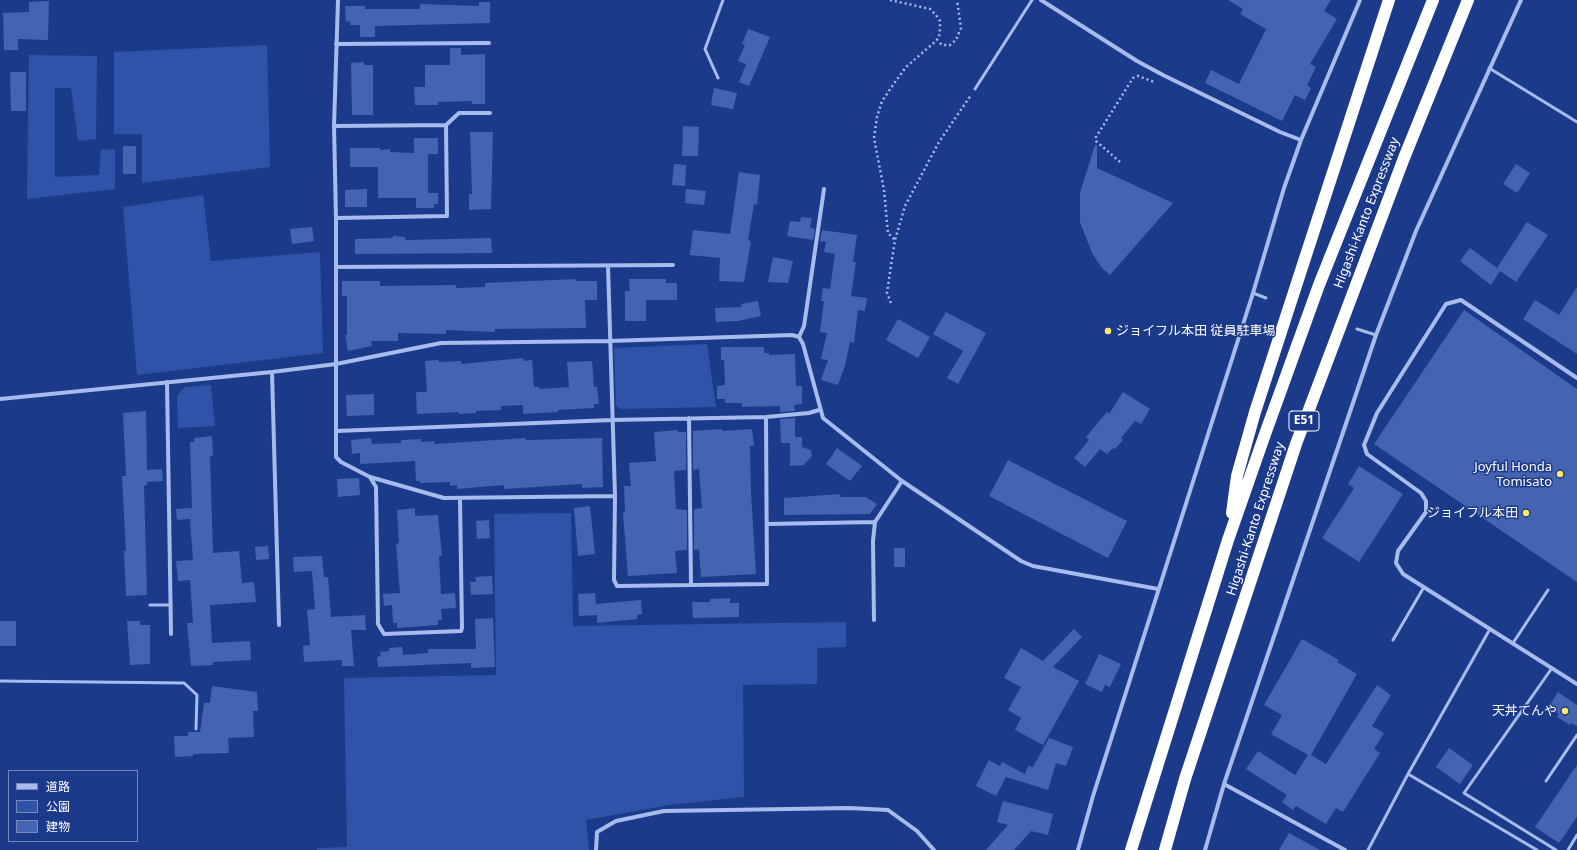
<!DOCTYPE html>
<meta charset="utf-8">
<style>
body{margin:0}
#map{position:relative;width:1577px;height:850px;overflow:hidden;background:#1c3a8a;font-family:"Noto Sans","Noto Sans JP",sans-serif}
canvas{display:block}
.legend{position:absolute;left:8px;top:770px;width:130px;height:72px;box-sizing:border-box;background:#1c3a8a;border:1px solid #7789b9;margin:0;padding:5px 7px;list-style:none;font-size:12px;color:#fff}
.legend li{display:flex;align-items:center;gap:8px;height:20px}
.legend b{width:20px;border:1px solid #7789b9}
</style>
<div id="map">
<canvas width="1577" height="850"></canvas>
<ul class="legend">
<li><b style="height:5px;background:#a7bbec"></b>道路</li>
<li><b style="height:11px;background:#2f53a8"></b>公園</li>
<li><b style="height:11px;background:#4464b2"></b>建物</li>
</ul>
</div>
<script>
const c = document.querySelector('canvas').getContext('2d');
c.lineJoin = 'round';
function fill(path, color) {
  c.fillStyle = color;
  c.fill(path, 'evenodd');
}
function shape(rows) {
  const path = new Path2D();
  for (const r of rows) {
    path.moveTo(r[0], r[1]);
    for (let i = 2; i < r.length; i += 2) path.lineTo(r[i], r[i + 1]);
  }
  return path;
}
function stroke(path, color, width, dash) {
  c.strokeStyle = color;
  c.lineWidth = width;
  c.lineCap = dash ? 'butt' : 'round';
  c.setLineDash(dash || []);
  c.stroke(path);
}
function drawText(font, color, halo, rows, align = 'center') {
  c.font = font + ' "Noto Sans","Noto Sans JP",sans-serif';
  c.lineWidth = 3;
  c.setLineDash([]);
  c.textBaseline = 'middle';
  c.strokeStyle = halo;
  c.fillStyle = color;
  for (const [text, x, y, turn = 0] of rows) {
    c.save();
    c.translate(x, y);
    c.rotate((+turn || 0) * Math.PI / 180);
    c.textAlign = isNaN(turn) ? turn : align;
    if (halo) c.strokeText(text, 0, 0);
    c.fillText(text, 0, 0);
    c.restore();
  }
}
fill(shape([
 [267,45,270,167,142,183,142,134,114,134,114,52],
 [29,55,97,56,96,139,78,141,71,88,55,88,55,177,99,175,101,150,115,149,115,189,27,199],
 [203,195,211,261,320,252,323,353,137,375,123,207],
 [707,344,716,407,621,409,616,406,614,348],
 [211,385,215,426,178,428,177,396,185,387],
 [571,513,573,626,846,622,846,647,817,648,817,684,743,685,744,797,669,805,586,820,589,850,317,850,317,848,347,847,344,678,496,675,494,514]
]), '#2f53a8');
fill(shape([
 [1228,0,1331,0,1324,11,1337,19,1310,64,1316,67,1307,85,1311,88,1305,100,1295,95,1282,121,1205,83,1211,70,1239,84,1266,29,1240,14,1243,9],
 [49,1,48,40,18,39,18,50,4,50,3,13,29,12,29,2],
 [479,2,490,2,490,23,375,26,375,37,360,37,360,25,350,25,350,21,346,22,345,6,365,6,365,9,420,9,420,4,479,6],
 [748,29,770,37,749,86,739,82,746,64,738,61,745,45,742,44],
 [450,48,461,48,461,55,485,54,485,104,472,104,472,101,438,102,438,105,415,105,414,87,425,87,425,65,450,65],
 [364,62,364,65,373,65,373,115,352,115,351,63],
 [10,72,26,72,26,111,11,111],
 [714,88,737,93,733,109,711,105],
 [683,126,699,127,698,156,682,156],
 [470,132,493,132,491,209,469,210,469,194,472,194],
 [414,138,438,138,438,154,428,154,428,193,438,193,438,204,434,204,434,208,416,208,416,198,378,198,378,167,350,167,350,148,380,148,380,150,390,149,390,152,414,153],
 [1095,145,1097,145,1097,168,1173,203,1110,275,1102,268,1092,253,1080,222,1080,193],
 [123,146,136,146,136,174,123,174],
 [674,164,686,165,685,186,672,185],
 [1516,164,1530,173,1517,193,1503,184],
 [739,172,760,175,757,205,754,204,748,240,751,241,744,282,719,281,720,258,690,255,693,230,730,234],
 [367,189,367,207,345,207,345,190],
 [686,189,706,191,704,205,685,203],
 [801,217,812,218,810,228,815,229,813,240,787,236,790,221,800,222],
 [1527,222,1548,235,1516,282,1500,271,1491,285,1460,261,1470,248,1497,268],
 [312,227,314,241,292,244,290,229],
 [822,230,857,235,853,262,856,262,851,296,867,298,865,311,858,310,854,343,850,342,845,366,838,385,821,380,828,360,821,359,827,333,820,332,824,301,821,301,823,288,830,289,835,254,824,252,826,242,820,241],
 [393,236,405,237,405,240,491,238,492,253,355,254,355,239,393,238],
 [773,257,793,261,788,283,768,282],
 [576,279,576,281,597,281,597,300,585,300,586,328,495,329,495,332,446,330,446,334,398,333,398,341,371,341,372,346,348,351,345,335,347,335,347,296,342,296,342,281,380,281,380,286,456,285,456,288,485,287,485,283],
 [629,279,666,279,666,283,677,283,677,300,646,300,646,321,625,321,625,291,630,291],
 [1577,287,1577,354,1523,319,1535,300,1559,315],
 [758,301,761,316,738,321,716,322,715,308,742,307,741,304],
 [1464,310,1577,389,1577,582,1374,444],
 [946,312,986,333,958,384,947,378,963,351,933,334],
 [898,319,930,337,918,358,886,340],
 [721,347,764,347,764,353,769,353,769,355,795,354,796,386,802,386,802,404,794,405,795,411,780,412,780,406,742,407,742,403,725,403,725,399,717,399,717,386,725,385,724,360,721,360],
 [523,358,524,361,532,360,534,387,539,387,540,389,569,387,567,362,592,361,594,387,597,387,599,404,594,404,594,408,558,410,558,412,523,414,523,405,501,406,501,410,476,411,476,413,459,414,459,412,417,414,416,392,427,392,425,361,438,360,439,362,461,361,461,364],
 [1123,392,1150,409,1141,424,1135,421,1121,438,1123,440,1115,449,1113,448,1107,454,1100,449,1085,467,1074,458,1089,440,1086,437,1107,412,1109,414],
 [374,394,374,415,347,416,346,395],
 [146,411,147,470,162,469,163,481,147,482,147,485,144,486,147,595,126,596,124,551,126,551,122,476,126,476,123,413],
 [795,418,795,437,802,437,802,447,811,450,812,456,804,465,790,466,790,443,781,443,780,419],
 [722,429,722,431,752,429,754,446,750,446,751,493,756,574,701,577,699,549,694,550,694,509,702,508,699,469,693,470,693,431],
 [678,430,678,432,686,432,686,470,674,471,676,509,687,510,687,550,675,551,677,573,628,576,623,513,625,512,624,486,631,486,629,463,656,461,654,432],
 [212,436,213,456,210,456,213,553,239,551,242,583,254,582,256,602,210,605,212,643,250,641,251,660,213,662,213,665,191,666,187,623,193,623,190,580,178,581,176,561,193,560,190,519,177,520,176,509,192,508,190,442,194,442,194,438],
 [371,438,372,444,401,443,401,440,421,439,421,442,434,441,435,444,526,438,526,440,602,438,603,487,582,488,582,484,504,489,504,485,457,489,457,485,450,486,450,482,420,483,420,481,416,481,415,461,360,464,360,453,352,454,351,440],
 [837,448,862,466,850,481,826,464],
 [1008,460,1127,521,1108,558,989,496],
 [1359,466,1403,494,1359,562,1322,538,1354,488,1348,484],
 [359,478,360,495,338,497,337,479],
 [841,494,839,497,866,497,877,504,870,514,784,515,784,498],
 [590,506,595,554,578,556,574,508],
 [415,508,415,516,438,515,442,556,439,556,441,594,455,593,456,608,441,609,442,620,438,620,438,625,397,628,397,623,393,623,392,605,384,606,383,594,400,593,396,544,399,543,397,510],
 [489,520,490,538,477,539,476,521],
 [268,546,269,559,256,560,255,547],
 [894,548,905,548,905,567,894,567],
 [322,556,324,577,328,577,331,617,365,615,366,630,351,630,354,666,342,666,342,660,304,662,303,646,310,645,307,610,315,609,312,571,294,572,293,557],
 [492,576,493,594,471,595,470,582,476,582,475,577],
 [595,593,596,604,641,600,642,614,637,615,637,619,597,623,597,615,579,616,578,594],
 [730,598,730,603,739,603,739,617,693,618,692,602,710,602,710,599],
 [493,618,495,667,471,668,471,663,378,667,377,657,381,656,380,652,389,651,389,648,402,647,403,655,428,653,428,649,476,649,475,619],
 [0,621,16,621,16,646,0,646],
 [127,621,140,621,140,625,150,625,150,664,130,665],
 [1074,629,1082,637,1053,667,1079,681,1043,745,1015,730,1021,718,1008,710,1021,687,1004,678,1021,648,1043,661],
 [1302,639,1339,660,1337,662,1357,674,1311,755,1326,764,1377,685,1391,695,1372,726,1384,733,1374,749,1380,753,1343,812,1336,808,1326,824,1296,806,1293,810,1282,802,1287,795,1246,769,1258,751,1295,775,1308,755,1271,734,1282,715,1264,705],
 [1099,654,1121,664,1110,687,1105,685,1102,692,1085,684],
 [212,686,257,692,258,711,253,711,254,737,228,738,229,753,193,754,193,756,175,757,174,736,188,736,188,732,200,732,204,703,210,703],
 [1558,692,1577,705,1577,726,1571,723,1570,725,1557,717,1559,714,1548,708],
 [1049,738,1073,747,1066,766,1056,763,1048,790,1006,777,996,796,976,786,989,760,1000,766,1002,762,1025,774,1028,766,1033,767],
 [1449,748,1473,765,1460,784,1436,767],
 [1577,765,1577,817,1559,843,1535,827],
 [1003,801,1053,814,1048,835,1031,831,1014,850,986,850,1008,825,997,822],
 [1289,833,1320,850,1279,850]
]), '#4464b2');
stroke(shape([
 [890,0,930,9,936,15,940,21,940,28,939,37,936,41,906,67,893,85,882,101,877,117,874,138,884,190,888,233,895,240],
 [940,43,942,45,950,45,956,40,961,28,957,0],
 [1120,162,1096,141,1096,137,1133,78,1138,76,1154,82],
 [891,303,887,293,892,259,895,240,905,206,939,142,971,95]
]), '#a7bbec', 2.5, [2, 3]);
stroke(shape([
 [1489,68,1577,122],
 [718,78,705,49,723,0],
 [975,89,1032,0],
 [1253,293,1266,298],
 [1357,329,1376,335],
 [150,605,171,605],
 [1393,640,1424,587],
 [1513,643,1548,590],
 [1552,668,1464,793,1556,850],
 [0,681,184,683,197,695,196,729],
 [1408,774,1537,850],
 [1546,781,1577,735],
 [1368,850,1408,774,1490,629],
 [1568,850,1577,835]
]), '#a7bbec', 3);
stroke(shape([
 [338,0,334,126,336,218,336,457,341,462,370,477,444,498,615,496],
 [1041,0,1137,61,1163,75,1280,132,1301,140],
 [336,44,489,43],
 [446,125,459,113,490,113],
 [334,126,446,125,447,216,336,218],
 [608,266,615,496,614,580,617,586,767,584,766,417],
 [336,267,673,265],
 [799,337,804,326,824,189],
 [272,372,279,625],
 [1577,378,1461,300,1446,304,1377,413,1364,445,1367,454,1421,493,1426,501,1426,512,1398,551,1396,563,1403,574,1577,684],
 [167,382,171,634],
 [0,399,272,372,336,364,441,343,609,341,792,335,799,337,803,344,823,418,902,481,1021,561,1033,566,1158,589],
 [689,418,691,585],
 [337,431,612,420,766,417,809,413,819,410],
 [370,477,376,487,378,624,384,634,461,631,462,628,460,499],
 [767,524,875,522],
 [874,620,873,541,875,522,902,481],
 [1224,784,1345,850],
 [596,850,597,832,616,821,664,811,849,808,888,810,917,831,934,850],
 [1078,850,1093,796,1253,293,1284,188,1301,140,1360,0],
 [1205,850,1224,784,1376,335,1416,231,1521,0]
]), '#a7bbec', 4);
stroke(shape([
 [1232,513,1237,476,1255,412,1389,0],
 [1131,850,1228,540,1264,437,1319,285,1433,0],
 [1165,850,1185,779,1296,444,1404,158,1468,0]
]), '#fff', 12);
for (const [x, y, r, color] of [
 [1108,331,4,"#fde965"],
 [1560,474,4,"#fde965"],
 [1526,513,4,"#fde965"],
 [1565,711,4,"#fde965"]
]) {
  const dot = new Path2D();
  dot.arc(x, y, r, 0, 2 * Math.PI);
  c.fillStyle = color;
  c.fill(dot);
  stroke(dot, '#1c3a8a', 1.5);
}
for (const [x, y, w] of [
 [1304,421,30]
]) {
  const box = new Path2D();
  box.roundRect(x - w / 2, y - 10, w, 20, 3);
  c.fillStyle = '#1c3a8a';
  c.fill(box);
  stroke(box, '#fff', 1);
}
drawText('bold 12px', '#fff', null, [
 ["E51",1304,421]
]);
drawText('13px', '#fff', '#1c3a8a', [
 ["Higashi-Kanto Expressway",1367,213,-69],
 ["Higashi-Kanto Expressway",1256,519,-72]
]);
drawText('13px', '#fff', '#1c3a8a', [
 ["ジョイフル本田 従員駐車場",1116,331,"left"],
 ["Joyful Honda",1552,467],
 ["Tomisato",1552,482],
 ["ジョイフル本田",1518,513],
 ["天丼てんや",1557,711]
], 'right');
</script>
